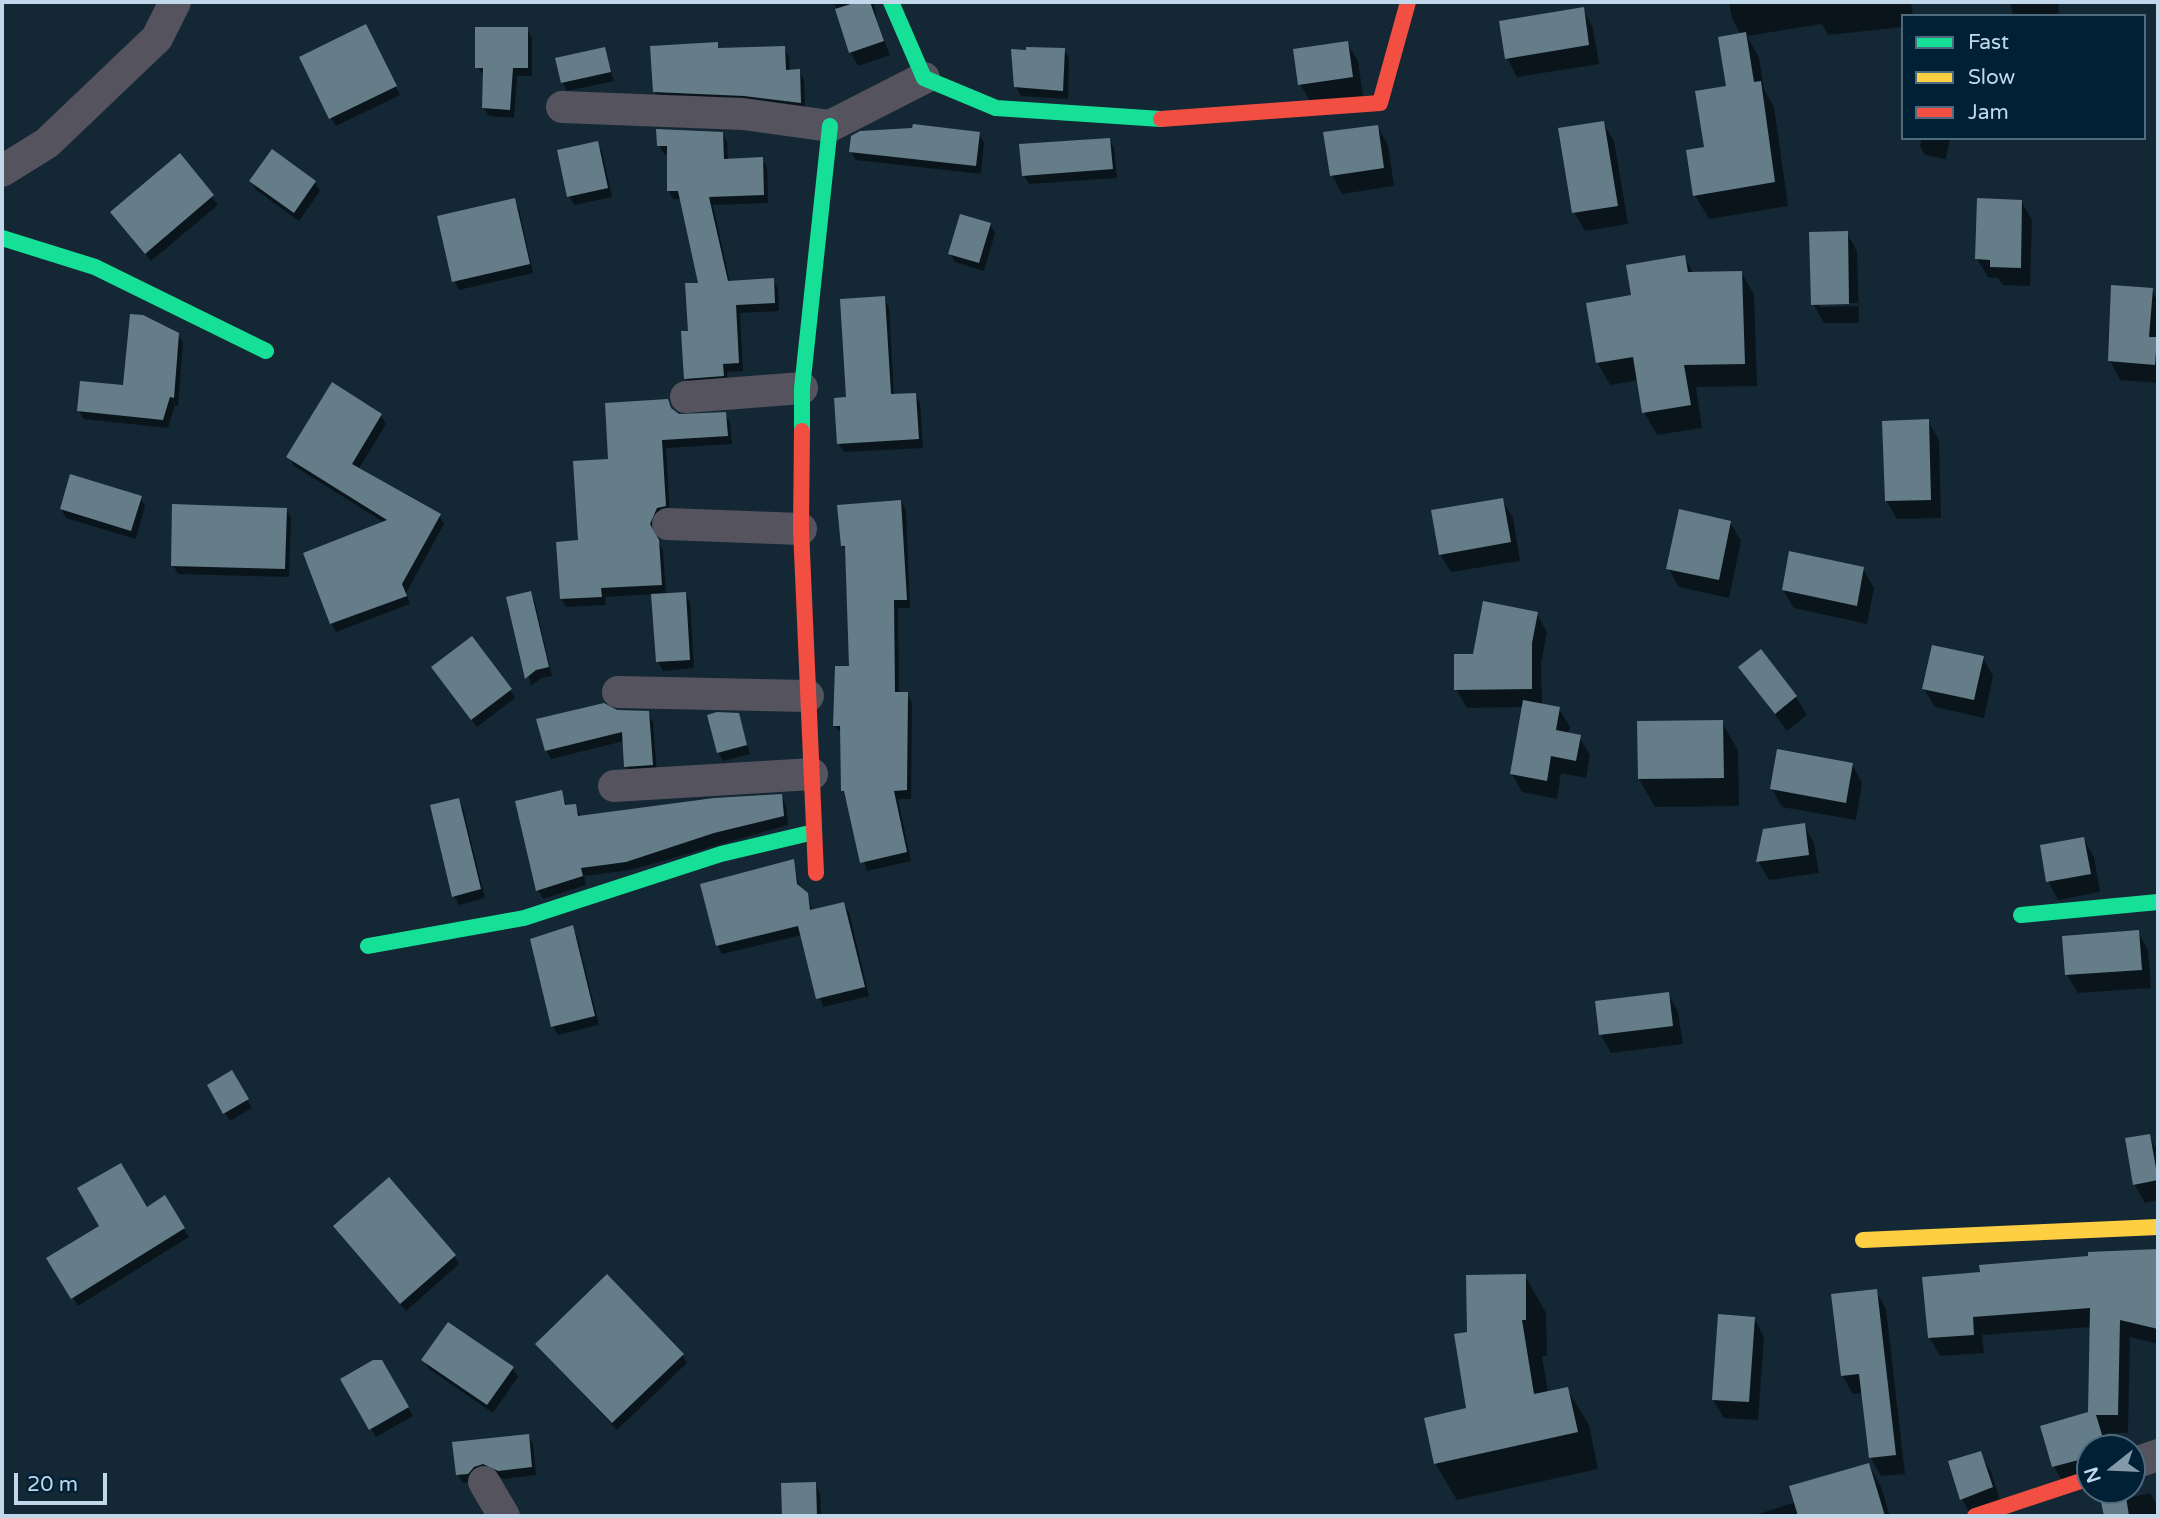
<!DOCTYPE html>
<style>
body{margin:0}
#map{position:relative;width:2160px;height:1518px;overflow:hidden;background:#142734;font-family:"Varela Round",sans-serif}
canvas{display:block}
.frame{position:absolute;inset:0;border:4px solid #c1d8eb;pointer-events:none}
.legend{position:absolute;left:1901px;top:14px;width:245px;height:126px;box-sizing:border-box;background:#002036;border:2px solid #4d6a7e;margin:0;padding:9px 12px;list-style:none;font-size:21px;color:#c1d8eb}
.legend li{display:flex;align-items:center;gap:14px;height:35px}
.legend b{width:35px;border:2px solid #4d6a7e}
.north{position:absolute;left:2076px;top:1434px;width:70px;height:70px;box-sizing:border-box;background:#002036;border:2px solid #4d6a7e;border-radius:50%;rotate:252deg;font-size:19px;font-weight:700;line-height:28px;text-align:center;color:#c1d8eb}
.north::after{content:'';display:block;margin:auto;width:24px;height:32px;background:#849aab;clip-path:polygon(50% 0,100% 100%,50% 72%,0 100%)}
.scale{position:absolute;left:14px;top:1473px;width:93px;height:32px;box-sizing:border-box;border:4px solid #c1d8eb;border-top:0;padding-left:9px;font-size:21px;line-height:24px;white-space:nowrap;color:#c1d8eb;-webkit-text-stroke:5px #002036;paint-order:stroke}
</style>
<div id="map">
<canvas width="2160" height="1518"></canvas>
<div class="frame"></div>
<ul class="legend">
<li><b style="height:9px;background:#16e098"></b>Fast</li>
<li><b style="height:9px;background:#ffcf43"></b>Slow</li>
<li><b style="height:9px;background:#f24e42"></b>Jam</li>
</ul>
<div class="north">N</div>
<div class="scale">20 m</div>
</div>
<script>
const c = document.querySelector('canvas').getContext('2d');
c.lineJoin = 'round';
function fill(path, color) {
  c.fillStyle = color;
  c.fill(path, 'evenodd');
}
function shape(rows) {
  const path = new Path2D();
  for (const r of rows) {
    path.moveTo(r[0], r[1]);
    for (let i = 2; i < r.length; i += 2) path.lineTo(r[i], r[i + 1]);
  }
  return path;
}
function stroke(path, color, width, dash) {
  c.strokeStyle = color;
  c.lineWidth = width;
  c.lineCap = dash ? 'butt' : 'round';
  c.setLineDash(dash || []);
  c.stroke(path);
}
fill(shape([
 [834,2,880,2,874,4,878,25,890,55,858,66,850,52],
 [1729,2,1911,2,1913,16,1903,16,1903,27,1828,35,1822,24,1747,36,1759,58,1764,90,1774,107,1788,206,1709,219,1695,195,1741,35,1732,18],
 [2010,2,2058,2,2059,16,2013,16],
 [1583,9,1593,28,1599,64,1517,77,1507,58],
 [527,29,532,38,532,76,517,76,514,118,489,116,484,108,485,76,477,67],
 [370,35,400,95,336,126,331,118],
 [1347,43,1358,61,1363,96,1311,103,1300,84],
 [717,44,721,50,784,48,789,57,790,71,799,71,804,80,805,111,660,100,655,92],
 [604,49,614,81,567,91,562,82],
 [1064,50,1069,58,1068,99,1021,96,1016,87],
 [1603,123,1614,141,1628,224,1585,231,1574,212],
 [1377,127,1388,145,1394,186,1342,194,1332,175],
 [722,133,727,142,728,160,762,159,767,167,768,203,713,205,730,283,773,280,778,289,779,311,740,313,743,371,727,372,728,384,691,387,686,378,690,333,701,284,682,199,673,199,668,190,668,154,664,154,659,145],
 [979,133,984,142,981,174,856,160,851,151],
 [1922,138,1950,138,1946,159,1925,155,1920,146],
 [1109,140,1114,148,1117,178,1029,184,1024,176],
 [597,143,602,151,612,197,574,205,569,196],
 [272,152,315,183,320,191,299,221,256,190,251,181],
 [179,156,218,205,151,261,112,213],
 [514,200,519,209,533,273,459,290,454,281],
 [2021,201,2032,220,2030,286,2003,285,1998,278,1988,277,1977,259],
 [990,224,995,233,984,271,955,262,950,253],
 [1847,233,1857,251,1859,323,1824,323,1813,304],
 [1820,303,1858,303,1858,306,1820,307],
 [1684,257,1694,274,1741,272,1754,295,1757,386,1696,387,1702,428,1657,435,1644,412,1639,380,1610,385,1597,362,1633,297],
 [2152,290,2158,301,2158,383,2120,380,2110,361],
 [884,298,889,307,894,396,915,395,920,403,923,448,844,452,839,444,848,399],
 [178,334,183,343,178,406,175,405,168,428,84,419,79,411,125,387],
 [673,411,678,416,725,414,730,423,732,444,666,448,670,515,661,516,654,534,663,550,666,595,685,593,690,602,694,668,663,671,658,662,653,594,605,597,606,605,566,607,561,599,610,460],
 [381,416,386,424,358,470,439,515,444,524,406,593,410,604,336,632,331,623,385,523,294,466,289,457],
 [1928,421,1939,440,1941,518,1897,519,1886,500],
 [140,497,145,506,136,539,66,518,61,509],
 [1502,500,1513,518,1520,561,1451,572,1440,554],
 [901,501,906,510,910,608,898,608,899,694,907,694,912,702,911,799,898,799,911,861,867,871,843,790,842,735,835,726,837,668,851,668,847,552,843,546],
 [286,509,291,518,289,577,178,574,173,565],
 [1730,522,1741,541,1729,598,1679,587,1668,568],
 [1863,569,1874,588,1867,624,1794,608,1783,590],
 [530,593,535,602,552,676,541,678,531,686,508,599],
 [1536,613,1547,632,1541,663,1542,706,1559,709,1570,727,1568,735,1579,737,1590,755,1586,778,1561,773,1557,799,1522,792,1512,774,1524,707,1467,708,1456,689,1475,656],
 [1983,658,1993,676,1984,718,1935,707,1924,689],
 [1740,667,1796,697,1807,715,1787,731],
 [438,676,510,690,515,698,477,727],
 [616,712,648,713,653,722,657,774,631,775,626,766,624,741,551,759,546,750],
 [738,715,750,754,723,761,718,752],
 [1722,722,1738,750,1739,806,1655,807,1639,779,1638,723],
 [1852,764,1862,783,1856,820,1782,807,1772,789],
 [561,792,567,806,575,805,581,817,781,796,786,805,788,825,631,870,584,876,586,885,543,899,538,890],
 [458,800,463,808,485,898,459,905,454,896],
 [1804,825,1814,843,1819,873,1769,880,1758,861],
 [2084,839,2094,857,2100,892,2058,900,2048,881],
 [793,861,800,889,807,894,813,911,844,904,849,912,869,996,823,1007,802,935,722,954,717,945],
 [572,927,577,936,599,1025,558,1035,553,1026],
 [2138,932,2148,950,2151,988,2078,993,2067,975,2064,938],
 [1668,994,1678,1012,1683,1044,1611,1053,1601,1035],
 [231,1073,252,1108,230,1121,209,1086],
 [2149,1136,2158,1152,2158,1200,2145,1203,2134,1184],
 [164,1198,189,1237,78,1306,49,1259],
 [335,1226,454,1256,459,1264,406,1311],
 [2145,1251,2158,1254,2158,1344,2130,1337,2128,1433,2106,1433,2110,1448,2090,1448,2090,1477,2065,1485,2054,1467,2042,1427,2090,1414,2091,1327,1982,1335,1984,1353,1940,1356,1930,1338,1982,1274],
 [1525,1276,1546,1313,1547,1356,1542,1356,1548,1393,1567,1389,1589,1425,1598,1469,1457,1500,1435,1463,1468,1410,1469,1333],
 [1876,1291,1886,1309,1905,1474,1881,1476,1871,1458,1863,1393,1853,1394,1842,1375],
 [1754,1318,1764,1337,1758,1420,1724,1418,1713,1400],
 [537,1344,682,1355,687,1363,617,1430],
 [424,1361,512,1368,518,1377,493,1413,429,1369],
 [381,1362,413,1416,376,1437,342,1379],
 [528,1436,533,1444,536,1475,504,1479,489,1472,473,1482,463,1483,458,1475],
 [1980,1453,1991,1472,2002,1506,1971,1516,1962,1499,1950,1462],
 [1869,1465,1881,1487,1890,1516,1752,1516,1796,1502],
 [815,1484,820,1493,821,1516,783,1516,783,1485],
 [2124,1492,2127,1498,2150,1493,2158,1507,2158,1516,2105,1516,2102,1498]
]), '#0007');
fill(shape([
 [857,2,870,2,884,41,849,53,835,9],
 [1584,7,1589,45,1505,59,1499,21],
 [366,24,397,86,329,119,299,57],
 [475,27,528,27,528,68,513,68,510,110,482,108,483,68,475,68],
 [1746,32,1754,82,1761,81,1775,182,1693,196,1686,150,1704,147,1695,91,1726,86,1718,37],
 [1348,41,1353,77,1298,85,1293,49],
 [718,42,718,48,785,46,786,70,800,69,801,103,744,96,653,92,650,46],
 [605,47,611,72,561,83,555,58],
 [1026,47,1065,48,1063,91,1014,87,1011,49,1026,50],
 [1604,121,1618,206,1572,213,1558,128],
 [913,124,980,132,976,166,849,152,851,136,860,131,912,128],
 [1378,125,1384,168,1330,176,1323,132],
 [656,129,723,132,724,159,763,157,764,195,709,197,728,281,774,278,775,303,736,305,739,363,723,364,724,376,684,379,681,331,688,331,685,283,698,283,678,191,667,191,667,146,657,146],
 [1110,138,1113,169,1022,176,1019,144],
 [598,141,608,188,567,197,557,150],
 [272,149,316,181,294,213,249,181],
 [180,153,214,195,145,254,110,212],
 [515,198,530,264,452,282,437,216],
 [1977,198,2022,200,2021,268,1990,267,1990,260,1975,259],
 [960,214,991,223,979,263,948,254],
 [1848,231,1849,304,1811,305,1809,232],
 [1685,255,1688,272,1742,271,1745,364,1684,365,1691,405,1642,413,1633,357,1596,363,1586,303,1631,295,1626,265],
 [2111,285,2153,288,2149,337,2157,337,2155,365,2108,361],
 [885,296,891,394,916,393,919,439,837,444,834,398,846,397,840,299],
 [130,314,143,315,179,333,174,398,170,397,163,420,77,411,80,381,123,385],
 [332,382,382,414,352,464,441,514,402,584,407,596,330,624,303,553,387,520,286,457],
 [668,399,671,408,679,414,726,412,728,436,662,440,666,506,657,508,650,524,659,540,662,585,601,588,602,597,560,599,556,542,578,540,573,461,608,459,605,403],
 [1929,419,1931,500,1885,501,1882,421],
 [70,474,142,496,131,531,60,509],
 [1503,498,1511,542,1439,555,1431,510],
 [901,500,907,600,894,600,895,692,908,692,907,790,894,791,907,852,860,863,844,791,841,791,840,726,833,726,835,666,849,666,845,546,841,546,837,505],
 [172,504,287,508,285,569,171,566],
 [1679,509,1731,521,1719,580,1666,569],
 [1789,551,1864,567,1857,606,1782,590],
 [531,591,549,667,536,670,525,679,506,597],
 [686,592,690,660,656,662,651,594],
 [1483,601,1538,612,1532,643,1532,689,1454,690,1454,654,1473,654],
 [472,636,512,689,471,720,431,667],
 [1932,645,1984,656,1974,700,1922,689],
 [1761,649,1797,696,1775,714,1738,667],
 [1523,700,1560,707,1556,730,1581,735,1576,761,1551,756,1547,781,1510,774],
 [604,703,617,710,649,711,653,765,624,767,622,732,545,751,536,719],
 [717,712,739,713,747,745,717,753,707,715],
 [1723,720,1724,778,1638,779,1637,721],
 [1777,749,1853,763,1846,803,1770,789],
 [562,790,565,805,576,804,578,816,714,798,782,794,784,816,714,833,626,862,581,868,583,876,536,891,515,801],
 [459,798,481,889,452,897,430,805],
 [1805,823,1809,855,1756,862,1763,829],
 [2084,837,2091,874,2046,882,2040,845],
 [794,859,797,884,808,893,810,910,844,902,865,987,816,999,798,926,716,946,700,884],
 [573,925,595,1016,551,1027,530,939],
 [2139,930,2142,970,2065,975,2062,936],
 [1669,992,1673,1026,1599,1035,1595,1001],
 [232,1070,249,1099,223,1114,207,1085],
 [2150,1134,2158,1180,2133,1185,2125,1138],
 [121,1163,147,1207,165,1195,185,1228,71,1299,46,1258,99,1226,77,1188],
 [389,1177,456,1255,400,1304,333,1226],
 [2158,1249,2158,1329,2120,1320,2118,1415,2096,1415,2106,1448,2090,1448,2090,1457,2052,1467,2040,1426,2088,1412,2090,1308,1973,1317,1974,1335,1928,1338,1922,1277,1980,1272,1979,1265,2088,1256,2088,1252],
 [607,1274,684,1354,612,1423,535,1344],
 [1526,1274,1526,1320,1522,1320,1534,1394,1568,1387,1578,1432,1434,1464,1424,1418,1466,1408,1454,1334,1467,1332,1466,1275],
 [1877,1289,1896,1455,1869,1458,1859,1374,1841,1376,1831,1294],
 [1718,1314,1755,1317,1749,1402,1712,1400],
 [448,1322,514,1367,487,1405,421,1360],
 [373,1360,382,1360,409,1407,369,1430,340,1379],
 [529,1434,532,1467,498,1471,483,1464,474,1467,468,1474,456,1475,452,1442],
 [1981,1451,1993,1487,1960,1500,1948,1461],
 [1869,1463,1885,1516,1798,1516,1789,1486],
 [816,1482,817,1516,782,1516,781,1483],
 [2108,1490,2125,1490,2129,1516,2104,1516,2100,1497]
]), '#647d89');
stroke(shape([
 [562,107,743,114,830,126,924,78],
 [2,171,47,143,157,38,175,2],
 [686,397,802,388],
 [668,524,801,529],
 [618,692,808,696],
 [614,786,812,774],
 [2132,1464,2158,1455],
 [484,1482,504,1516]
]), '#54535e', 32);
stroke(shape([
 [891,2,924,78,996,108,1161,119],
 [2,238,95,267,266,351],
 [802,431,802,388,830,126],
 [2021,915,2158,902],
 [368,946,524,918,721,854,814,832]
]), '#16e098', 16);
stroke(shape([
 [1863,1240,2158,1227]
]), '#ffcf43', 16);
stroke(shape([
 [1161,119,1380,103,1408,2],
 [802,431,801,529,816,873],
 [1975,1516,2090,1478]
]), '#f24e42', 16);
</script>
